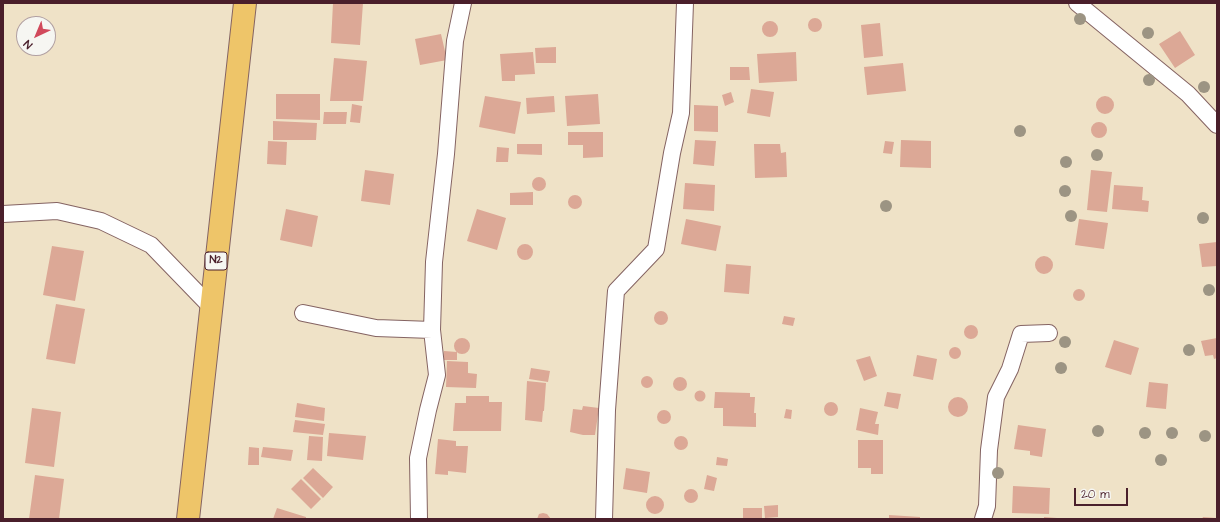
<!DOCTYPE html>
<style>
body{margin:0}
#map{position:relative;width:1220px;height:522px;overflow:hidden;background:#efe2c7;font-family:"Architects Daughter",sans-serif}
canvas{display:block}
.frame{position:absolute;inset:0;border:4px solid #4a1f2b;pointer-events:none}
.north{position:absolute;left:16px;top:16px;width:40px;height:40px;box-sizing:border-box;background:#f6f6f2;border:1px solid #b1a0a2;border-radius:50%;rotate:224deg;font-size:11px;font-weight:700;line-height:16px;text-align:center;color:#4a1f2b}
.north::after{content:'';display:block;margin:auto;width:14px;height:18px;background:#d1495b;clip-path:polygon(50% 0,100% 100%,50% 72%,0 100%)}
.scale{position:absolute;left:1074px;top:488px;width:54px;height:18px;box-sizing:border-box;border:2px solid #4a1f2b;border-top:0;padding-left:5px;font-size:12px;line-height:14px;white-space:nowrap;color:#4a1f2b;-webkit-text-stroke:3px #f6f6f2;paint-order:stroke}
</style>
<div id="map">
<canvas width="1220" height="522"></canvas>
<div class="frame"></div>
<div class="north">N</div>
<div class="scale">20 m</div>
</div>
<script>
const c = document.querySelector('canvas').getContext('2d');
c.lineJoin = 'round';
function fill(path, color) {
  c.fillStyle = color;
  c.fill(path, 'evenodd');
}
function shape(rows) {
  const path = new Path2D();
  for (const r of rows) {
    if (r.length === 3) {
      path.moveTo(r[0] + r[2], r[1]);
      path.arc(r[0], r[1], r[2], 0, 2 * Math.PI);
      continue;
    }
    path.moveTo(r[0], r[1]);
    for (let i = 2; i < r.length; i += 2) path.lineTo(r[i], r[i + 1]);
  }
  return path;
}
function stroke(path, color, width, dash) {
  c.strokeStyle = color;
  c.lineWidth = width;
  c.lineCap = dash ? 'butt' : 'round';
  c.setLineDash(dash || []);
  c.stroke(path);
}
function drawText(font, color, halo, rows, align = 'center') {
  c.font = font + ' "Architects Daughter",sans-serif';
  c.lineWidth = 4;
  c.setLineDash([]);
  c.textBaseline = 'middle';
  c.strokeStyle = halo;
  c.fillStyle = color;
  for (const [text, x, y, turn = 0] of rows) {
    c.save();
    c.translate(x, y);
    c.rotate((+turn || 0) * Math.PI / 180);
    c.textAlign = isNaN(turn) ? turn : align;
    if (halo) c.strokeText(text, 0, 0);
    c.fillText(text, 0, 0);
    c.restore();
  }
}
fill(shape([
 [333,3,363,3,360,45,331,43],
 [815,25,7],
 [770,29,8],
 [880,23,883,56,864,58,861,25],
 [1180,31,1195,55,1175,68,1159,44],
 [441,34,447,60,420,65,415,39],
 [556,47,556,63,536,63,535,48],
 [533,52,535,74,515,75,515,81,502,81,500,54],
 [796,52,797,81,759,83,757,54],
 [334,58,367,61,363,101,330,101],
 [903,63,906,91,867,95,864,67],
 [730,67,749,67,750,80,730,80],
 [751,89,774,92,770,117,747,113],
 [731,92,734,102,725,106,722,95],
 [276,94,320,94,320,120,276,119],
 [598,94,600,124,567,126,565,96],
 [485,96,521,102,515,134,479,127],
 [554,96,555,112,527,114,526,98],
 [1105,105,9],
 [352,104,362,106,360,123,350,122],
 [694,105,718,106,718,132,694,131],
 [324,112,347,112,346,124,323,124],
 [273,121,317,123,316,140,273,140],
 [1099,130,8],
 [568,132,603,132,603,157,583,158,583,145,568,145],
 [695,140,716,141,714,166,693,164],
 [901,140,931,141,931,168,900,167],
 [268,141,287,142,286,165,267,164],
 [885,141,894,142,892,154,883,153],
 [517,144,542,144,542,155,517,154],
 [754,144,780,144,781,153,786,152,787,177,755,178],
 [497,147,509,148,508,162,496,162],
 [365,170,394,174,390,205,361,201],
 [1091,170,1112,172,1107,212,1087,210],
 [539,184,7],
 [685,183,715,185,714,211,683,209],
 [1114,185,1143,187,1142,200,1149,201,1148,212,1112,209],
 [533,192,533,205,510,205,510,193],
 [575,202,7],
 [286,209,318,216,312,247,280,240],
 [477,209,506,218,497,250,467,241],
 [686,219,721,226,716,251,681,244],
 [1079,219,1108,223,1104,249,1075,245],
 [1217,242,1217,266,1202,267,1199,244],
 [525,252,8],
 [52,246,84,251,75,301,43,295],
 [1044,265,9],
 [726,264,751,266,749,294,724,292],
 [1079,295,6],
 [56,304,85,309,75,364,46,359],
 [661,318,7],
 [784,316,795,318,793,326,782,324],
 [971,332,7],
 [1217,338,1217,358,1214,359,1213,355,1205,356,1201,341],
 [462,346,8],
 [1114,340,1139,348,1131,375,1105,367],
 [955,353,6],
 [444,351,457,352,457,360,443,360],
 [917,355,937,359,933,380,913,376],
 [870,356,877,376,864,381,856,360],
 [447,361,468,362,468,373,477,374,476,388,446,387],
 [531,368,550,371,548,382,529,379],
 [647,382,6],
 [680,384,7],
 [527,381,546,383,544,411,543,411,542,422,525,420],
 [1149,382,1168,384,1166,409,1146,407],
 [700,396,5.5],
 [715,392,750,393,750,397,755,397,754,413,756,413,756,427,723,426,723,408,714,408],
 [887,392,901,394,898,409,884,406],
 [466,396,489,396,489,402,502,402,501,431,453,431,455,403,466,403],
 [958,407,10],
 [831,409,7],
 [297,403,325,408,324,421,295,417],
 [583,406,599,408,595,435,583,435,570,432,573,409,582,410],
 [32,408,61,412,54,467,25,463],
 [860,408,878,412,875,424,879,424,878,435,856,430],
 [786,409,792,410,791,419,784,418],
 [664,417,7],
 [295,420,325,424,323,435,293,432],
 [1018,425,1046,429,1042,457,1030,455,1030,451,1014,449],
 [329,433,366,436,363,460,327,456],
 [681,443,7],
 [309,436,323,437,322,461,307,460],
 [438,439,456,441,456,446,468,446,466,473,448,471,448,475,435,474],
 [858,440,883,440,883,474,871,474,871,468,858,468],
 [249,447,259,448,259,465,248,465],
 [263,447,293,450,291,461,261,457],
 [717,457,728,459,727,466,716,465],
 [313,468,333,487,323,498,303,478],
 [626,468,650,472,647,493,623,489],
 [35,475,64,479,59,519,29,519],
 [707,475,717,478,714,491,704,489],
 [301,479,321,499,311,509,291,489],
 [1013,486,1050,488,1049,514,1012,513],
 [691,496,7],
 [655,505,9],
 [778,505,778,517,765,518,764,506],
 [277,508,306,517,306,519,273,519],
 [743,508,762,508,762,518,743,518],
 [543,513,547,514,551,519,537,519,539,514],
 [889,515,920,517,920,519,889,519],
 [1044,517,1057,518,1057,519,1044,519],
 [1203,517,1217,518,1217,519,1202,519]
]), '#dca896');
const street = shape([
 [1077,3,1188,94,1217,125],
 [3,214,57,211,101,221,151,245,211,307],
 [303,313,376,328,432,330],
 [419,519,418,458,428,410,437,375,432,330,434,262,446,154,455,41,463,3],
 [604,519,607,410,616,291,656,249,672,153,681,113,685,3],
 [983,519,987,506,989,450,996,397,1010,369,1021,334,1049,333]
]);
const highway = shape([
 [188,519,245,3]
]);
stroke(street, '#846362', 18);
stroke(highway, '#846362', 24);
stroke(street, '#fff', 16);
stroke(highway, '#eec569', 22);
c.fillStyle = '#9c9483';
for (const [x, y] of [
 [1080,19],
 [1148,33],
 [1149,80],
 [1204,87],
 [1020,131],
 [1097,155],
 [1066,162],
 [1065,191],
 [886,206],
 [1071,216],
 [1203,218],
 [1209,290],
 [1065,342],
 [1189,350],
 [1061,368],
 [1098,431],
 [1145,433],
 [1172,433],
 [1205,436],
 [1161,460],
 [998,473]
]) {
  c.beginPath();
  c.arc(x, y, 6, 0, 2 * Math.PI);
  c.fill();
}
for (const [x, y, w] of [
 [216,261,22]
]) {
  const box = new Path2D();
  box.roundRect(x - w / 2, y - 9, w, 18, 3);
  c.fillStyle = '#f6f6f2';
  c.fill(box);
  stroke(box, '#4a1f2b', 1);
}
drawText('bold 11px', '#4a1f2b', null, [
 ["N2",216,261]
]);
</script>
